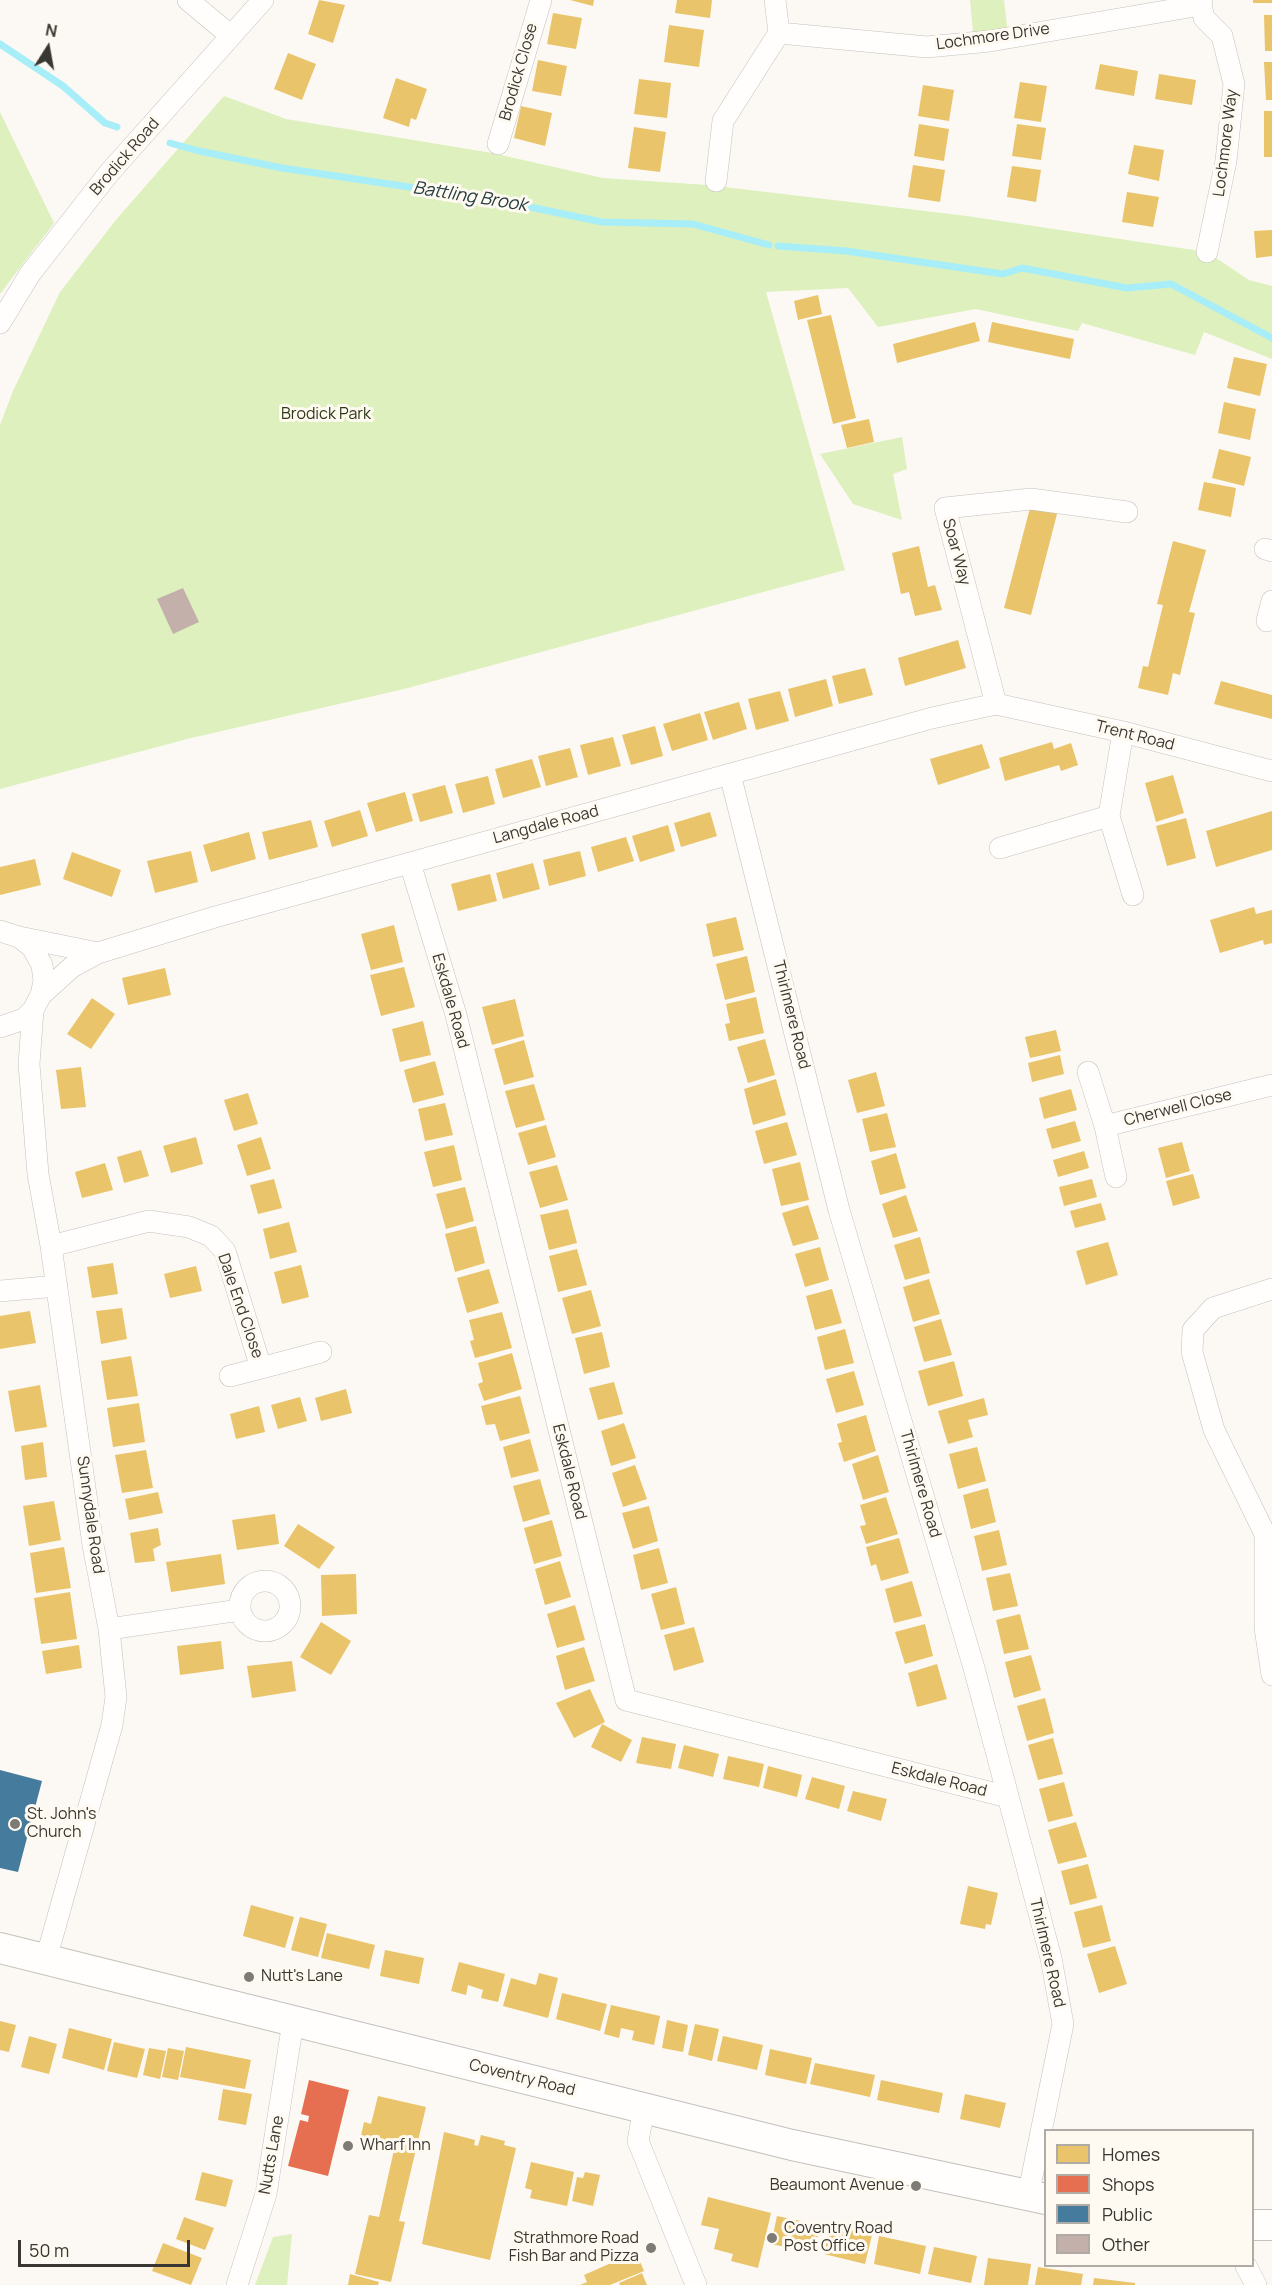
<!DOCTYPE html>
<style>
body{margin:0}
#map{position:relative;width:1272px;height:2285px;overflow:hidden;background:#fcf9f4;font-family:Manrope,sans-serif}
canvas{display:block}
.legend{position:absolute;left:1044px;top:2129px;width:210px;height:138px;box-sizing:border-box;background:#fffaf1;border:2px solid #b0aca5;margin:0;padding:8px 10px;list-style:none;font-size:18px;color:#393732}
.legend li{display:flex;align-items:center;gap:12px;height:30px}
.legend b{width:30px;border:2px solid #b0aca5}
.north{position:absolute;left:18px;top:18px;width:60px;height:60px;-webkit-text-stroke:4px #fffaf1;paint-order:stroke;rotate:11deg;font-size:16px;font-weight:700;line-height:24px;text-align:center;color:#393732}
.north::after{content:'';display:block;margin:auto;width:21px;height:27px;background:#393732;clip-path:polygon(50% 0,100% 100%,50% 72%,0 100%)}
.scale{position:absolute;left:18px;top:2240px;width:172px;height:27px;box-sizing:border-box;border:3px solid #393732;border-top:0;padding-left:8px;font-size:18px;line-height:21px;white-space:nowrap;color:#393732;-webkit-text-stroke:4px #fffaf1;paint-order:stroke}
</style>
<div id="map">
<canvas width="1272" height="2285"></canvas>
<ul class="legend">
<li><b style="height:16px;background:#e9c46a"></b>Homes</li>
<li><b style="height:16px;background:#e76f51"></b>Shops</li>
<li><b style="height:16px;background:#457b9d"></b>Public</li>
<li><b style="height:16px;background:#c3b0aa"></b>Other</li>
</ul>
<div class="north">N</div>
<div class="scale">50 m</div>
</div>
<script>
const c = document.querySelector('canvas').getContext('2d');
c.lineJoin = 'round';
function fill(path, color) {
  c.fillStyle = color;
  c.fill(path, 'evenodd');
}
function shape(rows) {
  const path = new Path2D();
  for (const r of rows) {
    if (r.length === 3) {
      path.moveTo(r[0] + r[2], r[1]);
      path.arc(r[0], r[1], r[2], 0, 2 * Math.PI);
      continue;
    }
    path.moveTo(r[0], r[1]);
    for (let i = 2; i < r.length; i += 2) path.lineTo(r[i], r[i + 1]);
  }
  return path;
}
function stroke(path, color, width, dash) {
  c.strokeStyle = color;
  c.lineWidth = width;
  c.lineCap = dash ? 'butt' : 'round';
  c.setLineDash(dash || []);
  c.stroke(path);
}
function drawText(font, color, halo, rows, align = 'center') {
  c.font = font + ' Manrope,sans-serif';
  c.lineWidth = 6;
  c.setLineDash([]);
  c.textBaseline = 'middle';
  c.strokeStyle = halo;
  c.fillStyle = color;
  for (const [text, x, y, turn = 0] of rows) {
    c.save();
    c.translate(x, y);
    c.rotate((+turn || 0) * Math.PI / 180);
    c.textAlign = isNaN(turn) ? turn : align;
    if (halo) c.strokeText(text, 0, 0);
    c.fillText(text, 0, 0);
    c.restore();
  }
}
fill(shape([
 [970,0,1004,0,1008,34,974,43],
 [224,96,286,119,492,153,603,178,708,185,967,216,1207,252,1249,280,1272,286,1272,359,1204,332,1195,355,1082,323,1078,331,976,309,878,327,848,288,766,292,845,570,404,689,187,739,0,789,0,425,13,391,60,292,115,221],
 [0,112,54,223,0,294],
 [902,437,907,469,893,474,902,520,853,504,820,454],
 [292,2234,287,2285,255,2285,273,2237]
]), '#ddf0bd');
fill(shape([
 [319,0,345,5,333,43,308,34],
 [570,0,594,0,593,6],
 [677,0,712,0,710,18,675,13],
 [1253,0,1272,0,1272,3,1253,3],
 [553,13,582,18,576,49,547,44],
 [1264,15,1272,15,1272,51,1265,51],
 [669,25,704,30,699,67,664,62],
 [288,53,316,64,302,100,274,89],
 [538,60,567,66,561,96,532,91],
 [1264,62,1272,62,1272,100,1266,100],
 [1100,64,1138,71,1134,96,1095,89],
 [1159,74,1196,80,1192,105,1155,99],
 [396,78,427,89,416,120,411,118,409,127,383,118],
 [639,79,671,83,667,118,634,114],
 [1020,82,1047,86,1041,122,1014,118],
 [923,85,954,90,949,121,918,116],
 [521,106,552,113,545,146,514,138],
 [1264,111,1272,111,1272,157,1264,157],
 [919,124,949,129,944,161,914,156],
 [1017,124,1046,128,1041,160,1012,156],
 [634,127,666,132,660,172,628,168],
 [1134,145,1164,150,1159,181,1128,174],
 [913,165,945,170,940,202,908,197],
 [1012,166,1041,170,1036,202,1007,197],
 [1127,192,1159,197,1153,227,1122,222],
 [1272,230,1272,256,1256,258,1254,231],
 [818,295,822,314,798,320,794,301],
 [831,315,856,418,833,424,807,320],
 [975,322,980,341,897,363,893,344],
 [992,322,1074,339,1070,359,988,342],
 [1234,357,1267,364,1260,396,1227,388],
 [1224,402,1256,409,1250,440,1218,433],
 [869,419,874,442,847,448,841,425],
 [1219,449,1251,457,1244,486,1212,478],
 [1204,482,1236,488,1231,517,1198,510],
 [1031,504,1058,510,1031,615,1004,608],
 [1173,541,1206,550,1189,612,1195,613,1180,675,1173,673,1168,695,1138,688,1143,666,1148,667,1158,626,1163,605,1157,604],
 [919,546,928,587,935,585,942,610,915,616,909,592,901,594,892,553],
 [958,640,966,668,905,686,898,658],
 [865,668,873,695,839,704,832,676],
 [826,679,833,706,795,717,788,689],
 [1221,681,1272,695,1272,719,1214,704],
 [780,691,789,721,756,730,748,699],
 [739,702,747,729,713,740,704,712],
 [700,713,708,740,672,751,663,724],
 [655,726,663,756,631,765,622,735],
 [613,737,621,766,588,775,580,745],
 [1052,742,1054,749,1071,743,1078,765,1061,771,1059,765,1005,781,999,758],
 [982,744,990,768,938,785,930,759],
 [570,748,578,777,546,786,538,756],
 [532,759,541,787,503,798,495,769],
 [1173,775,1184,813,1156,822,1145,783],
 [488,776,495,804,463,813,455,784],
 [445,785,453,813,420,822,412,794],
 [405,792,413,821,376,832,367,803],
 [360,810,368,836,332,847,324,821],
 [1272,811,1272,850,1216,867,1206,831],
 [710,812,717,836,681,847,674,823],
 [1186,818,1196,858,1167,866,1156,826],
 [311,820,318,847,269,860,262,832],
 [668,825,675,851,640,862,632,836],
 [249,832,256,859,211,872,203,845],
 [626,837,634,861,598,872,591,847],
 [191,851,198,882,155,893,147,861],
 [580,851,586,876,549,886,543,860],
 [72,852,121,870,112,897,63,879],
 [35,859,41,885,0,895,0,867],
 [533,863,540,889,503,899,496,873],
 [490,874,497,901,458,911,451,884],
 [1254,907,1256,914,1272,910,1272,943,1264,945,1263,940,1220,953,1210,920],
 [736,917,744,950,713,957,706,924],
 [394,925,403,962,371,970,361,934],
 [747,956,755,992,725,1000,716,964],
 [404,967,415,1007,381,1016,370,975],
 [165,968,171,995,128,1005,122,978],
 [756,997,764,1033,729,1041,725,1024,730,1023,726,1004],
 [92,998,115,1014,91,1049,67,1034],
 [515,999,524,1036,492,1045,482,1007],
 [423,1021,431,1055,400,1062,392,1029],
 [1056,1030,1061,1051,1030,1058,1025,1037],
 [765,1039,775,1075,748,1083,737,1047],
 [524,1040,534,1077,504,1085,494,1049],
 [1060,1055,1064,1074,1032,1082,1028,1063],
 [435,1061,444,1095,413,1103,404,1070],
 [81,1067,86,1107,61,1109,56,1070],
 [876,1072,885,1106,857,1113,848,1080],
 [776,1079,786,1115,753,1125,744,1089],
 [534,1084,545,1120,516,1128,505,1091],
 [1071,1089,1077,1110,1044,1119,1039,1098],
 [248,1093,258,1124,234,1131,224,1100],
 [445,1103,453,1135,425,1141,418,1109],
 [887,1113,896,1147,870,1152,862,1119],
 [1075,1121,1081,1141,1052,1149,1046,1129],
 [787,1122,797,1155,764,1164,755,1131],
 [546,1125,556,1157,528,1165,518,1133],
 [196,1137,203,1164,171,1173,163,1146],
 [261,1137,271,1169,247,1176,237,1145],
 [1182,1142,1190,1171,1166,1178,1158,1148],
 [454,1145,462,1180,433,1187,424,1152],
 [141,1150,149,1176,124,1183,117,1157],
 [1084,1151,1089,1168,1058,1177,1053,1160],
 [896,1153,906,1188,880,1195,871,1161],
 [800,1162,809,1200,781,1206,772,1169],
 [105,1163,113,1190,82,1198,75,1172],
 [557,1165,568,1200,540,1208,529,1172],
 [1193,1174,1200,1198,1173,1206,1166,1181],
 [274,1179,282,1208,258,1214,250,1185],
 [1092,1179,1097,1197,1064,1206,1059,1187],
 [465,1187,474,1221,446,1229,436,1194],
 [906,1195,918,1231,893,1238,882,1204],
 [1101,1203,1106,1220,1075,1228,1070,1211],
 [808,1205,819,1239,793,1246,782,1213],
 [568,1209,577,1243,549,1250,540,1215],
 [289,1222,297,1252,270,1259,263,1229],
 [476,1226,485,1263,455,1272,445,1234],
 [920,1237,930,1273,905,1280,894,1245],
 [1108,1242,1118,1275,1086,1285,1076,1251],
 [820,1247,829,1280,805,1287,795,1254],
 [577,1249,587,1285,558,1292,549,1256],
 [113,1263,118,1294,92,1298,87,1267],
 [301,1265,309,1297,282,1304,274,1272],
 [196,1266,202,1291,170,1298,164,1274],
 [489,1269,499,1303,467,1313,457,1278],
 [929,1279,940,1314,913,1322,903,1287],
 [832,1289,842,1323,815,1330,806,1296],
 [591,1290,601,1326,572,1334,562,1298],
 [122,1308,127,1339,101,1344,96,1311],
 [30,1311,36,1343,0,1349,0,1316],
 [502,1312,512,1348,475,1358,470,1341,474,1340,469,1320],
 [941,1319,952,1355,924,1362,914,1327],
 [845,1329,854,1363,825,1370,817,1337],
 [602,1332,610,1367,584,1374,575,1338],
 [512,1353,522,1389,484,1401,478,1384,483,1382,478,1363],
 [131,1356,138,1396,107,1400,101,1361],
 [954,1361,963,1396,928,1406,918,1371],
 [854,1371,864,1405,836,1413,826,1379],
 [614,1382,623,1414,598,1420,589,1388],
 [40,1385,47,1427,15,1432,8,1391],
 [346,1389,352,1413,321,1421,315,1398],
 [520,1396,530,1433,500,1441,495,1424,486,1425,481,1406],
 [300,1397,307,1421,278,1429,271,1405],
 [984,1398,988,1415,968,1420,973,1437,948,1444,938,1411],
 [139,1403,145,1442,113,1447,107,1408],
 [259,1406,265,1432,236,1439,230,1414],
 [866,1415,876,1451,844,1462,838,1443,842,1442,837,1424],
 [624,1423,636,1458,611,1466,601,1431],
 [530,1439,539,1471,511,1478,503,1447],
 [43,1442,47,1477,25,1480,21,1446],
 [977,1447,986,1481,958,1489,949,1454],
 [146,1450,153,1488,122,1493,115,1455],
 [878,1455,889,1492,863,1500,852,1464],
 [635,1465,647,1499,623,1507,612,1473],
 [540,1479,550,1514,523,1522,513,1486],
 [988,1488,996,1522,971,1529,963,1495],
 [158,1492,163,1513,129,1520,125,1499],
 [886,1497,898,1534,866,1544,860,1526,866,1525,860,1505],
 [54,1501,61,1540,29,1546,23,1506],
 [649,1506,658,1541,633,1549,622,1513],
 [275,1514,279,1544,237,1550,232,1520],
 [552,1520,562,1556,534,1564,524,1528],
 [298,1524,335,1547,319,1569,284,1546],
 [158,1528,161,1545,153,1549,155,1561,135,1563,130,1533],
 [999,1530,1007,1565,982,1571,974,1536],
 [899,1538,909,1573,881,1581,876,1564,871,1566,866,1547],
 [64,1547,71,1588,36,1593,30,1553],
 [659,1548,668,1583,641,1590,633,1555],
 [221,1554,225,1584,171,1592,166,1562],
 [560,1561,571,1597,545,1605,535,1569],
 [1010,1573,1018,1606,993,1611,986,1578],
 [356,1574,357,1614,322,1616,321,1575],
 [912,1581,922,1616,894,1623,885,1589],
 [676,1587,685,1624,661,1630,651,1594],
 [70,1592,77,1639,41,1644,34,1598],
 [575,1605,585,1640,557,1648,547,1614],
 [1020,1614,1029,1649,1004,1654,996,1620],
 [321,1622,351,1641,331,1675,300,1657],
 [925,1624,933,1656,905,1664,895,1632],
 [694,1627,704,1662,674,1671,664,1635],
 [221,1641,224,1669,180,1675,177,1646],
 [79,1645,82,1668,46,1674,42,1651],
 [584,1647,595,1681,565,1690,556,1656],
 [1031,1655,1041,1690,1014,1698,1005,1662],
 [292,1661,296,1691,252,1698,247,1666],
 [937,1664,947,1699,917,1707,908,1673],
 [590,1689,605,1722,574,1738,556,1703],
 [1045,1698,1054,1733,1027,1741,1017,1706],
 [602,1724,632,1740,621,1762,591,1747],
 [642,1737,676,1744,671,1769,636,1763],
 [1053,1738,1063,1774,1038,1780,1028,1745],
 [684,1745,719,1754,713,1777,678,1768],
 [728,1756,764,1764,759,1787,723,1779],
 [768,1766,802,1775,797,1797,763,1788],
 [812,1777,845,1786,839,1809,805,1799],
 [1064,1782,1073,1816,1048,1822,1039,1789],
 [853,1791,887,1799,881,1821,847,1811],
 [1076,1822,1087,1857,1058,1864,1048,1830],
 [1088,1864,1097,1898,1070,1905,1061,1871],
 [968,1886,998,1893,991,1925,986,1924,985,1929,960,1924],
 [251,1905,294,1917,285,1948,243,1936],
 [1102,1905,1111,1941,1083,1948,1074,1912],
 [300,1917,327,1924,318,1957,291,1950],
 [327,1933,375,1945,369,1969,321,1958],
 [1115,1946,1127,1984,1099,1993,1087,1954],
 [385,1950,424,1958,419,1984,380,1976],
 [459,1962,505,1974,498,2002,481,1998,483,1990,468,1985,466,1995,451,1991],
 [539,1973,558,1978,548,2018,503,2006,511,1978,536,1985],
 [562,1993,607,2004,600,2031,556,2019],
 [611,2005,660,2016,654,2045,632,2040,634,2031,621,2028,619,2038,604,2034],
 [667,2020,688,2025,683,2052,662,2048],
 [0,2021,16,2025,9,2052,0,2050],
 [695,2024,719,2029,712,2061,688,2055],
 [69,2028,112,2039,104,2070,62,2058],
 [29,2036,57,2044,49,2074,21,2067],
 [723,2036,763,2045,757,2070,717,2061],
 [114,2042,145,2049,137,2078,107,2071],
 [186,2047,251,2060,245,2089,180,2077],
 [149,2048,166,2051,160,2079,143,2075],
 [168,2048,184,2051,178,2080,162,2077],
 [770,2049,812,2058,806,2084,765,2075],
 [815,2063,875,2075,870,2097,810,2084],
 [881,2080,943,2093,939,2113,877,2100],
 [223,2089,252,2094,246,2125,218,2120],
 [965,2094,1006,2103,1000,2128,960,2119],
 [378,2096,426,2107,399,2221,405,2222,391,2282,355,2274,369,2215,379,2217,396,2141,387,2138,384,2151,359,2145,364,2122,371,2124],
 [444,2132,475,2140,474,2145,478,2146,481,2135,505,2141,504,2145,516,2148,490,2260,422,2244],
 [531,2162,574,2172,567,2206,530,2198,532,2190,525,2188],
 [202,2172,233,2180,226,2207,195,2200],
 [585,2172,600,2175,593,2206,572,2201,577,2177,583,2178],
 [708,2197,771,2213,758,2268,731,2261,733,2254,714,2249,719,2229,701,2225],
 [777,2216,820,2225,814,2253,771,2244],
 [184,2217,214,2228,205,2250,176,2239],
 [830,2225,872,2235,865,2264,824,2254],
 [879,2236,926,2246,920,2274,874,2264],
 [163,2243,202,2258,191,2285,152,2271],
 [934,2247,977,2256,971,2283,928,2274],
 [636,2252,644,2271,610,2285,580,2285,587,2282,584,2275],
 [988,2258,1031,2264,1028,2285,984,2285],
 [1038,2267,1083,2274,1081,2285,1035,2285],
 [642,2273,647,2285,620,2285,619,2283],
 [350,2274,379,2282,378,2285,348,2285],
 [1094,2278,1135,2283,1135,2285,1093,2285]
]), '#e9c46a');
fill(shape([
 [309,2080,349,2090,328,2176,288,2166,300,2120,308,2122,309,2116,301,2114]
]), '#e76f51');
fill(shape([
 [0,1770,42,1781,18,1872,0,1868]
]), '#457b9d');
stroke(shape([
 [0,44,63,86,105,123,117,127],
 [170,143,199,151,282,168,496,200,602,222,693,224,769,245],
 [778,246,846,251,1003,274,1022,268,1127,288,1171,284,1272,338]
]), '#a8eef8', 7);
fill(shape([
 [183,588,199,622,173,634,157,599]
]), '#c3b0aa');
const minor = shape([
 [188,0,231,36],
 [1201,5,1204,18,1222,36,1234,84,1226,161,1207,252],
 [779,33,927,47,990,41,1201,5,1202,0],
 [498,144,541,0],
 [716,181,723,121,779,33,775,0],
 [0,323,30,274,109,173,263,0],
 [1265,549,1272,551],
 [1267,621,1272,601],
 [996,704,945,508,1031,499,1127,512],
 [1123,732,1109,816,1133,895],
 [730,774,839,1210,974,1668,1051,1958,1063,2024,1028,2196],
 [1000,848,1109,816],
 [410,863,456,1015,626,1700,1008,1797],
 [0,931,19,937,32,947,42,965,44,981,41,995,33,1010,24,1019,0,1027],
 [19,937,98,953],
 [41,995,72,967,98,953,215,917,932,718,996,704,1123,732,1272,771],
 [33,1010,29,1064,38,1174,51,1246,93,1545,109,1629,116,1697,112,1725,46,1959],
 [1088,1072,1105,1126,1272,1085],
 [1105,1126,1116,1177],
 [51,1246,149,1221,189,1227,211,1236,225,1251,261,1368,230,1376],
 [1272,1289,1213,1308,1193,1330,1192,1352,1214,1430,1265,1534,1265,1628,1272,1675],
 [0,1291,57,1286],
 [261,1368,321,1352],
 [265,1606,25],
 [109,1629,240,1610],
 [644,2108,638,2141,696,2285],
 [1246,2266,1256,2285],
 [237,2285,266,2194,293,2022]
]);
const secondary = shape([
 [0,1948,792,2145,1046,2199],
 [1252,2225,1272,2225]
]);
stroke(minor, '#c4c1bd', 22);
stroke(secondary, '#c4c1bd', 32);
stroke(minor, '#fffefd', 21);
stroke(secondary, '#fffefd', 30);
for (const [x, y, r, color] of [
 [15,1824,6,"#7d7b76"],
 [249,1977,6,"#7d7b76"],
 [348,2146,6,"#7d7b76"],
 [916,2186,6,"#7d7b76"],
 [772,2238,6,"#7d7b76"],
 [651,2248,6,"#7d7b76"]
]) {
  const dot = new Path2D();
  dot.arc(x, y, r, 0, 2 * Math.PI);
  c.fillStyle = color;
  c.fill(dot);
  stroke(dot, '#fffaf1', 2);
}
drawText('16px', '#393732', '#fffaf1', [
 ["Lochmore Drive",993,37,-8],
 ["Brodick Close",519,72,-74],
 ["Lochmore Way",1226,143,-83],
 ["Brodick Road",125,157,-49],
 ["Soar Way",956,552,75],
 ["Trent Road",1135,736,14],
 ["Langdale Road",546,825,-15],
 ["Eskdale Road",450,1001,74],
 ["Thirlmere Road",791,1015,76],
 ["Cherwell Close",1178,1108,-14],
 ["Dale End Close",240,1306,71],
 ["Eskdale Road",569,1472,76],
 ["Thirlmere Road",920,1484,74],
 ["Sunnydale Road",90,1515,82],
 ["Eskdale Road",939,1780,14],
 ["Thirlmere Road",1047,1953,77],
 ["Coventry Road",522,2078,14],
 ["Nutts Lane",272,2155,-80]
]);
drawText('16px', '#2d3a15', '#fffaf1', [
 ["Brodick Park",326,415]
]);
drawText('16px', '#393732', '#fffaf1', [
 ["St. John's",27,1815],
 ["Church",27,1833],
 ["Nutt's Lane",261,1977],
 ["Wharf Inn",360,2146],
 ["Beaumont Avenue",904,2186,"right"],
 ["Coventry Road",784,2229],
 ["Post Office",784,2247],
 ["Strathmore Road",639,2239,"right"],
 ["Fish Bar and Pizza",639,2257,"right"]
], 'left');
drawText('italic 18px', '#253d41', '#fffaf1', [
 ["Battling Brook",470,197,9]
]);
</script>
